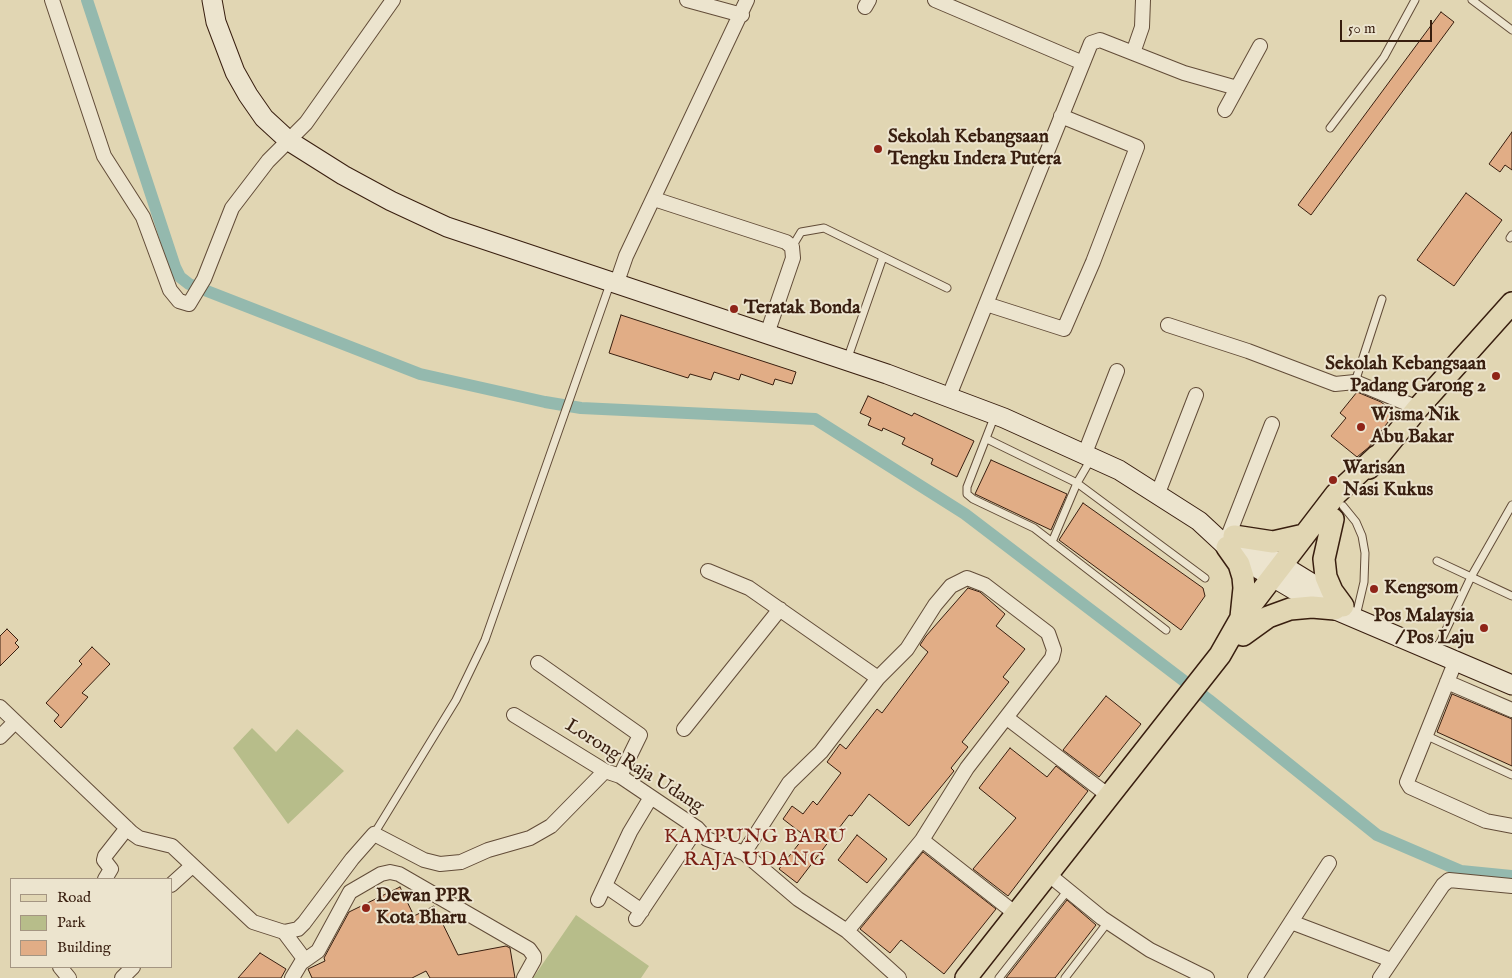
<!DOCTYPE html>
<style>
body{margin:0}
#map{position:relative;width:1512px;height:978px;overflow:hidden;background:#e1d6b3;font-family:"IM FELL English",serif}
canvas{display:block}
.legend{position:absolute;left:10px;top:878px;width:162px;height:90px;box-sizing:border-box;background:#ece4ce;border:1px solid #a49582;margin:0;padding:6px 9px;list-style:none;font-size:15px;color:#381e0f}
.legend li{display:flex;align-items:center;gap:10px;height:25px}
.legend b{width:25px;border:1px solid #a49582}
.scale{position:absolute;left:1340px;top:20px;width:92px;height:22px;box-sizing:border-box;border:2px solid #381e0f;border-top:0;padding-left:6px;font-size:15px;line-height:18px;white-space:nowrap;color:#381e0f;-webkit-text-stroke:4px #ece4ce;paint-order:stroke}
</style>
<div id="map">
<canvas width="1512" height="978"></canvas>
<ul class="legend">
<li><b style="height:6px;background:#e1d6b3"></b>Road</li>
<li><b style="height:14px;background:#b7bd8a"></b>Park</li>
<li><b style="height:14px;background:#e1ad86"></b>Building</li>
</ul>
<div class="scale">50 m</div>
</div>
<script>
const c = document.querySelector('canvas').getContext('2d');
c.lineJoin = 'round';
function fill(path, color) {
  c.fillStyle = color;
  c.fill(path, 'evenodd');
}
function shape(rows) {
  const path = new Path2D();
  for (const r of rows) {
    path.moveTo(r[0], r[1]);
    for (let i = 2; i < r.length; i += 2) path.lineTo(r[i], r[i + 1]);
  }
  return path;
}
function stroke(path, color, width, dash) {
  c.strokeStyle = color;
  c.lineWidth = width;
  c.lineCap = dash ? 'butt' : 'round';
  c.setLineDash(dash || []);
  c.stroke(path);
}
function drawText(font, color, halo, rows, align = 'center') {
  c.font = font + ' "IM FELL English",serif';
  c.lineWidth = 4;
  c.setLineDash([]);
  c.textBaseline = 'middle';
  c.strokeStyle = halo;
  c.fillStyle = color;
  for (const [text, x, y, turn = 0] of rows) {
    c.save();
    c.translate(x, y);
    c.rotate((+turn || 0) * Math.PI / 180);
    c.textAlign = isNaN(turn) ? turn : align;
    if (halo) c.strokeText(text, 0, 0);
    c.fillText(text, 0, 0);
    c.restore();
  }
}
fill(shape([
 [252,728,276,752,297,729,344,771,288,824,233,748],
 [576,915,649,966,641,978,533,978]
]), '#b7bd8a');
stroke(shape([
 [87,0,175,267,180,277,189,284,420,374,545,402,581,408,815,419,965,514,1209,700,1377,835,1461,871,1512,876]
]), '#94b9ae', 12);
const building = shape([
 [1441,12,1454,22,1311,215,1298,205,1441,12],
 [1512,132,1512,170,1505,165,1500,172,1489,164,1512,132],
 [1466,193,1502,220,1454,286,1417,260,1466,193],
 [621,315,796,372,792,384,775,379,773,385,741,374,739,380,714,372,711,380,690,374,688,378,609,353,621,315],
 [1357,392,1381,402,1395,413,1369,447,1357,457,1331,436,1346,418,1340,413,1357,392],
 [868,396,912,416,914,413,974,441,957,477,931,464,933,459,902,444,905,438,883,428,882,431,868,425,871,418,860,413,868,396],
 [991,460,1067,494,1051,530,975,494,991,460],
 [1083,503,1203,588,1205,596,1181,630,1059,540,1083,503],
 [968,588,980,592,1005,614,996,626,1025,649,1003,677,1009,682,962,742,968,747,951,768,954,771,909,826,869,794,852,816,849,815,797,883,779,869,805,836,783,819,792,806,803,814,813,801,817,805,841,773,827,762,840,744,846,749,877,709,882,713,928,652,920,645,926,636,968,588],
 [7,629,18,640,15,643,19,647,0,666,0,636,7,629],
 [92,647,110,664,82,693,88,697,61,728,54,721,59,715,46,703,82,664,79,661,92,647],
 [1452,694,1512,719,1512,766,1437,732,1452,694],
 [1106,696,1141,724,1099,777,1063,750,1106,696],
 [1010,748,1047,777,1056,766,1088,791,1008,896,973,869,1016,818,979,788,1010,748],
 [857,835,887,859,867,883,838,860,857,835],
 [923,852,996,909,944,974,901,940,890,953,860,929,923,852],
 [400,887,414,916,434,906,458,955,506,946,510,948,515,978,430,978,426,971,412,978,312,978,308,969,325,961,324,958,349,912,400,887],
 [1067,900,1096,925,1055,978,1006,978,1067,900],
 [260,953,286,969,281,978,238,978,260,953]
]);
fill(building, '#e1ad86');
stroke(building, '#381e0f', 1);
const lane = shape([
 [1472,0,1512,30],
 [1330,128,1384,57,1415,0],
 [1510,238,1512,235],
 [792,247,801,232,824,228,947,288],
 [847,360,883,257],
 [1355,382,1382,299],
 [995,415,967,487,967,494,973,499,1034,528,1166,630],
 [987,439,1077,483,1091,459],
 [1343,506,1356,522,1362,536,1365,553,1364,582,1356,616],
 [1052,542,1077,483,1205,578],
 [1437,561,1512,596],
 [1436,651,1471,577,1512,505],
 [1425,735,1512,775],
 [374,834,456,700,485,640,610,284],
 [999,978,1068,890],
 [1065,978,1108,922]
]);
const street = shape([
 [52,0,104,156,143,217,170,290,179,301,189,304,204,279,232,208,268,161,306,123,393,0],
 [687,0,742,15],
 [935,0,1083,63],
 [865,7,869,0],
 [1133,53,1142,27,1143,0],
 [1225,110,1260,46],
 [654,199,786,242,792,247,793,258,767,334],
 [616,285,626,256,747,0],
 [986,304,1064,329,1093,262,1137,147,1061,116],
 [1168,325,1248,351,1335,384,1355,382,1418,408],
 [949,396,1091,43,1100,40,1184,73,1237,88],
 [1085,453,1117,371],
 [1158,493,1196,395],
 [1229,534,1272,424],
 [708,571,749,588,878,678],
 [1456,660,1407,782,1410,787,1486,821,1512,826],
 [538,663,640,735,620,776],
 [1447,682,1512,710],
 [0,707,132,833,139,838,172,846,253,922,284,932,298,929,304,923,352,859,374,834,424,860,440,864,461,862,488,850,530,838,551,826,605,771],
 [514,715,605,771,620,776,697,828,707,839,744,853,798,899,847,931,899,978],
 [1007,718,1109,796],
 [684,729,780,609],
 [0,737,15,722],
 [922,840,1016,914],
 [744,853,789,783,821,752,878,678,907,649,935,605,951,586,967,578,985,585,1048,633,1054,650,1052,658,967,768,922,840,847,931],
 [1048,874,1102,918,1150,950,1207,978],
 [105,879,111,869,104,860,105,856,127,828],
 [171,885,192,866],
 [607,887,642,911],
 [598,900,630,832,651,797],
 [636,919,697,828],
 [1291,922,1391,960],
 [284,932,305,960],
 [60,967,69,978],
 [122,978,133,967],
 [292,978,301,963,318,951,350,892,381,874,390,872,399,874,529,949,534,956,534,960,524,978],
 [1255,978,1329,863],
 [1380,978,1443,885,1449,880,1512,886]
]);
const secondary = shape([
 [212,0,216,22,235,72,248,95,264,118,289,141,343,175,391,201,447,227,887,374,1004,418,1119,470,1199,521,1227,547,1259,569,1310,599,1512,685],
 [1236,537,1321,589,1340,603]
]);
const primary = shape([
 [1369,468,1418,408,1512,303],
 [1333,519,1324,559,1326,577,1332,591,1343,606],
 [1234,536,1273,542,1304,535],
 [1227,547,1239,564,1243,577,1244,588,1241,617],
 [1243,635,1268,617,1290,609,1312,607,1335,609],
 [966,978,1220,655,1241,618,1336,494,1377,456]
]);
stroke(lane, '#624c38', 9);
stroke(street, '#624c38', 16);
stroke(secondary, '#381e0f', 21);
stroke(primary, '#381e0f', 24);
stroke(lane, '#ece4ce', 7);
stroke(street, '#ece4ce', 14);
stroke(secondary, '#ece4ce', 19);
stroke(primary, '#e1d6b3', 21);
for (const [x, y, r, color] of [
 [878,149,5,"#8f2418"],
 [734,309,5,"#8f2418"],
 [1496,376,5,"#8f2418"],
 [1361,427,5,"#8f2418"],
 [1333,480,5,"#8f2418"],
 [1374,589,5,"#8f2418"],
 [1484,628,5,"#8f2418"],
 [366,908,5,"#8f2418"]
]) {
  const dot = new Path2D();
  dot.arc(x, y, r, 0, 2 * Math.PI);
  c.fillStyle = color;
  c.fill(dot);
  stroke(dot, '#ece4ce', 2);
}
drawText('bold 19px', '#381e0f', '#ece4ce', [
 ["Sekolah Kebangsaan",888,138],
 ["Tengku Indera Putera",888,160],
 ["Teratak Bonda",744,309],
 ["Sekolah Kebangsaan",1486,365,"right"],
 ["Padang Garong 2",1486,387,"right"],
 ["Wisma Nik",1371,416],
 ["Abu Bakar",1371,438],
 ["Warisan",1343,469],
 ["Nasi Kukus",1343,491],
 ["Kengsom",1384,589],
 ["Pos Malaysia",1474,617,"right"],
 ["/ Pos Laju",1474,639,"right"],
 ["Dewan PPR",376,897],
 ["Kota Bharu",376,919]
], 'left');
drawText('19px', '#381e0f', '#ece4ce', [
 ["Lorong Raja Udang",634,767,32]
]);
c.letterSpacing = '1px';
drawText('20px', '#7a1f14', '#ece4ce', [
 ["KAMPUNG BARU",755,838],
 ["RAJA UDANG",755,861]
]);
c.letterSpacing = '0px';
</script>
